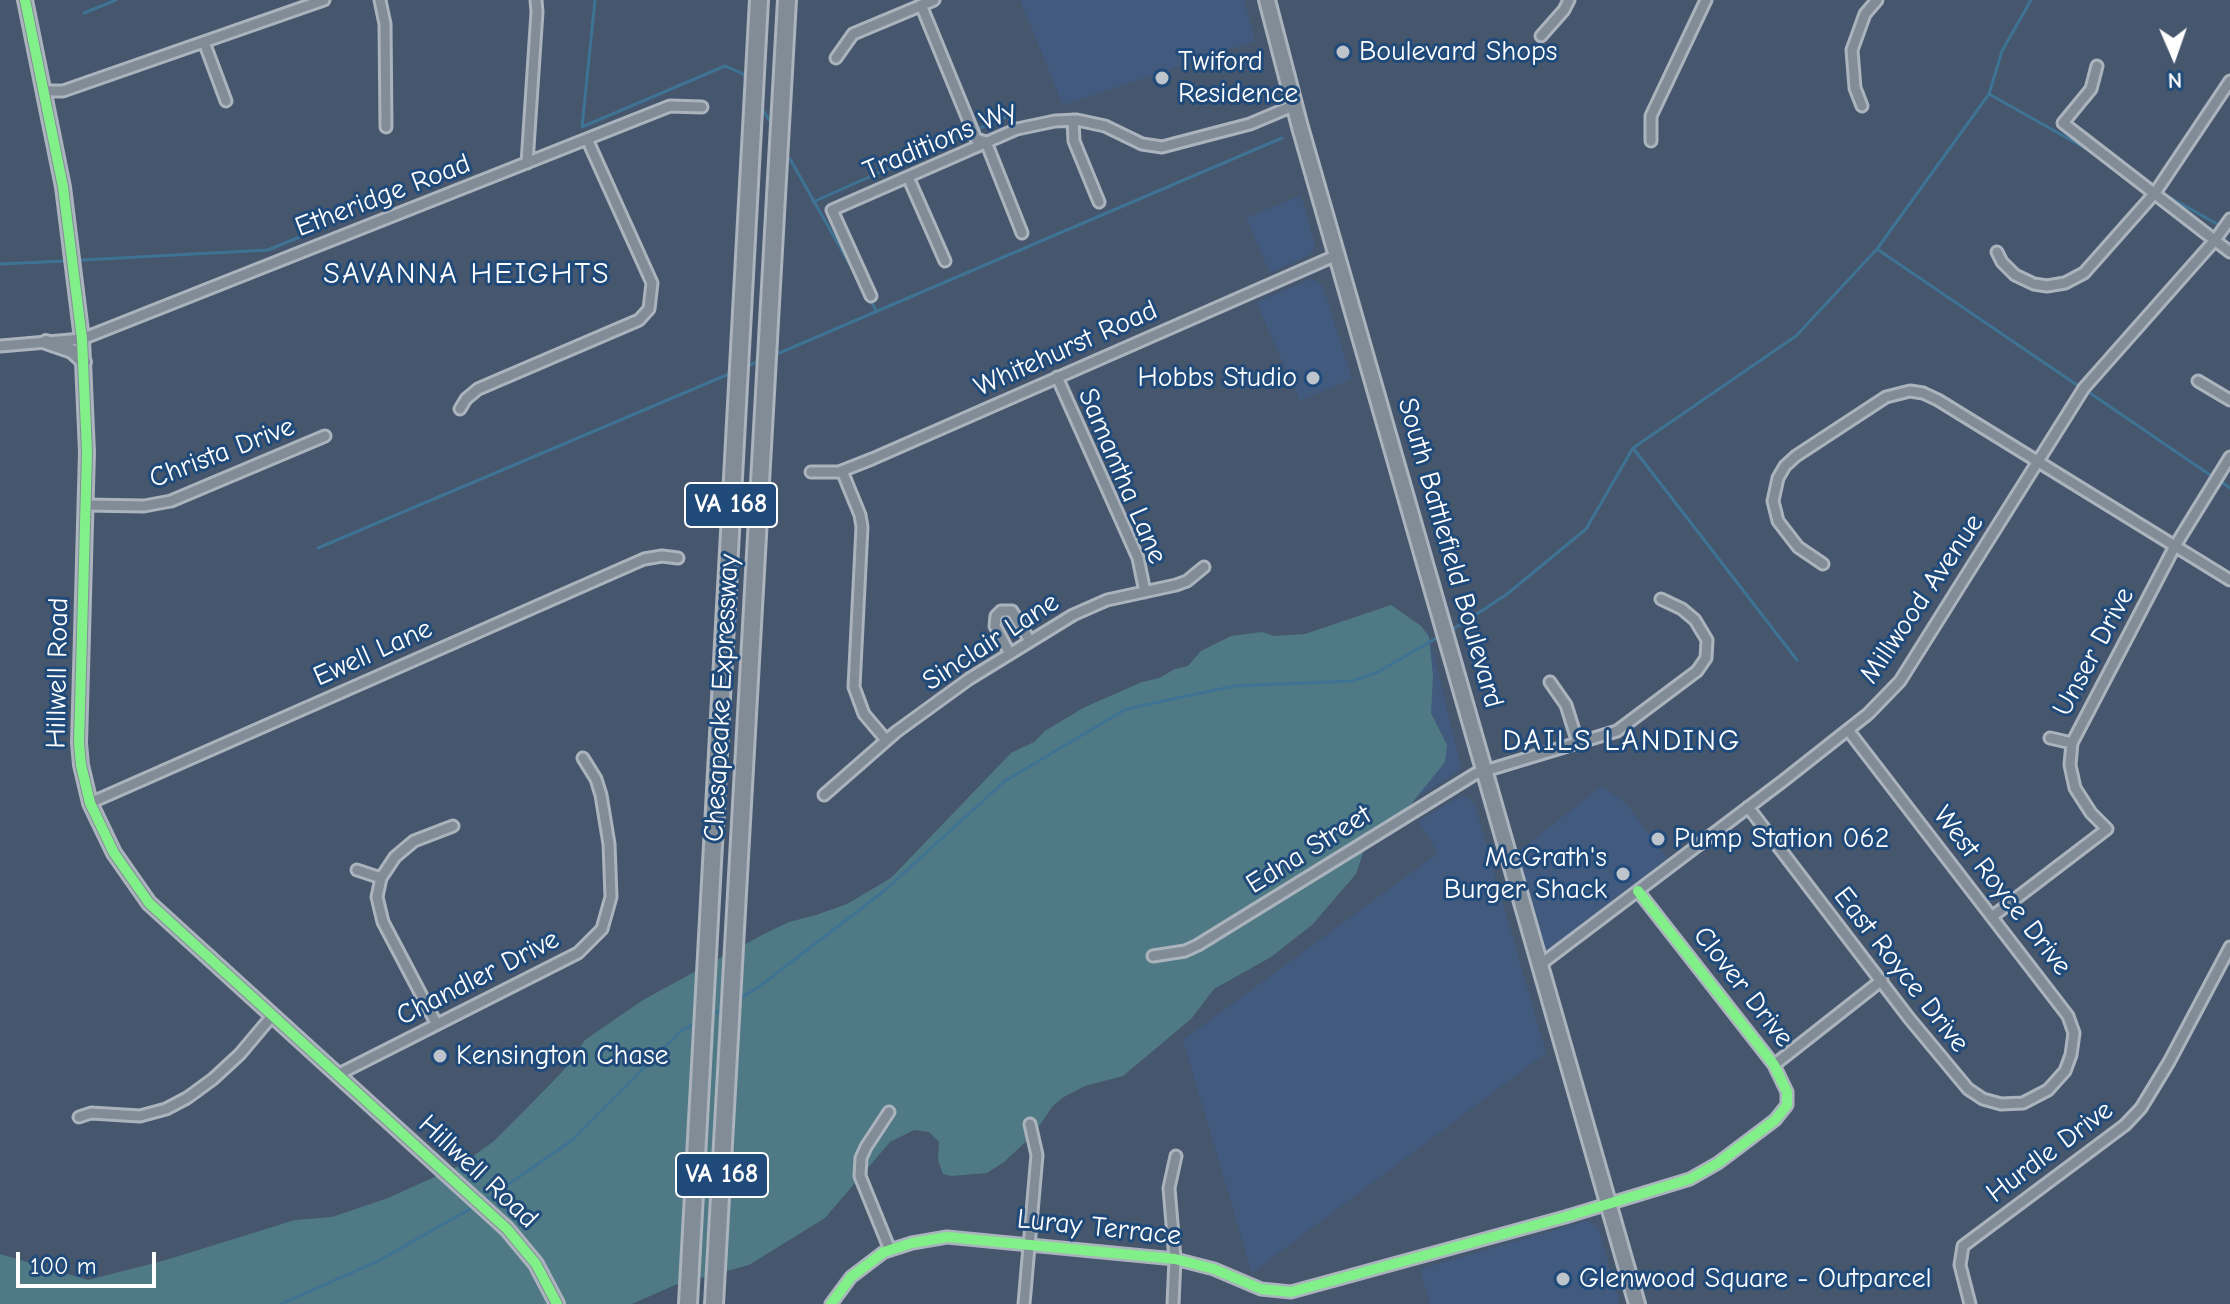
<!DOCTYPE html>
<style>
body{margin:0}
#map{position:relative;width:2230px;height:1304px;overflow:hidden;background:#45566d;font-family:"Comic Neue",sans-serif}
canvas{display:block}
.north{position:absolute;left:2134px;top:16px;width:80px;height:80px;-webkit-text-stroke:6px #1f4a7a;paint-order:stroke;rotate:178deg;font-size:22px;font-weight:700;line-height:32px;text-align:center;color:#fff}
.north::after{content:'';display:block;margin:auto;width:28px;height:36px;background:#fff;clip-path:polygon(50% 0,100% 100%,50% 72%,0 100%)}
.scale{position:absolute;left:16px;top:1252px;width:140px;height:36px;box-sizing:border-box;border:4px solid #fff;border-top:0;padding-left:10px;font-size:24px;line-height:28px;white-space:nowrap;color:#fff;-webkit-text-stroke:6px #1f4a7a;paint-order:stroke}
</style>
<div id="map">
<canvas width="2230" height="1304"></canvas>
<div class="north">N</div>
<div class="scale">100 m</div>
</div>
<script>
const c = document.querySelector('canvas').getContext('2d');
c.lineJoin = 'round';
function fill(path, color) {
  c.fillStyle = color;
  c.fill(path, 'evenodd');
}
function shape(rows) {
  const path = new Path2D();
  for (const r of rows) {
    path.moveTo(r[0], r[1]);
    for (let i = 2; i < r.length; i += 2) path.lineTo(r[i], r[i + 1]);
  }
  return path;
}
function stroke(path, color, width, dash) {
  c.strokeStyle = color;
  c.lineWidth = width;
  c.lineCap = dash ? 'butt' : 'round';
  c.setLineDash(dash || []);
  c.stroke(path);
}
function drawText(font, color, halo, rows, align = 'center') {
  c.font = font + ' "Comic Neue",sans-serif';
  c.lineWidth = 6;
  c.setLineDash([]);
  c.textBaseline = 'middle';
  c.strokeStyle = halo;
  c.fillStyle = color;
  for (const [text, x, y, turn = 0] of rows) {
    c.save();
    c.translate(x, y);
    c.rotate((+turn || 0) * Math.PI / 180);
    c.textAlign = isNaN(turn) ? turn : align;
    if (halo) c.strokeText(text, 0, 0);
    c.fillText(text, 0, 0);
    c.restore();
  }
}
fill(shape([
 [1020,0,1244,0,1255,41,1063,105],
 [1301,195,1315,245,1313,251,1308,256,1270,273,1246,218],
 [1311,279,1317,281,1323,287,1352,379,1300,401,1256,302],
 [1428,630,1461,766,1459,771,1406,804,1365,662],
 [1602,786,1626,803,1672,865,1541,964,1510,858],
 [1460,796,1469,798,1475,806,1546,1053,1252,1273,1183,1040,1438,853,1418,821],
 [1586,1221,1596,1225,1599,1230,1620,1304,1430,1304,1420,1269]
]), '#425a7e');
fill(shape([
 [1391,605,1421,626,1429,637,1433,676,1431,713,1447,745,1445,762,1408,808,1381,826,1367,841,1356,874,1312,925,1271,957,1214,989,1191,1019,1123,1076,1085,1086,1062,1098,1052,1107,1033,1135,1004,1162,987,1173,951,1176,943,1174,938,1160,939,1142,929,1132,914,1130,890,1142,825,1218,749,1265,675,1285,632,1304,0,1304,0,1254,88,1280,166,1260,295,1220,332,1217,388,1198,461,1165,494,1141,526,1109,563,1071,585,1040,643,1000,764,934,789,922,816,915,847,904,891,878,1011,753,1034,742,1045,731,1083,708,1142,682,1159,678,1175,669,1188,666,1201,651,1231,636,1262,632,1274,636,1305,634]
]), '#4f7a85');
stroke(shape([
 [595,0,582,127,725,66,743,74,747,80],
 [84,13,116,0],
 [1989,94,2101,157],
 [762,108,769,120],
 [980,128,1006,117],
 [790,159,861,284],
 [2164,194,2217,224],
 [813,202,966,134],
 [1877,249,2077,385],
 [82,260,268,250,319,229],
 [0,264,65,261],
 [869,298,877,312],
 [777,354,1282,138],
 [748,366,757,362],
 [2090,393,2210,475],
 [1633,448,1797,660],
 [2223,483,2230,488],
 [318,548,729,374],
 [1450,631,1506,595,1586,529,1633,448,1796,336,1877,249,1989,94,2002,51,2031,0],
 [736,1001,760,986,884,891,1005,781,1126,709,1234,686,1352,681,1378,672,1440,636],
 [708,1017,726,1007],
 [484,1201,571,1141,681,1031,698,1022],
 [281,1304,378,1261,477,1205]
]), '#3f7394', 3);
const street = shape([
 [380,0,385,24,386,127],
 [921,5,976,139,986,142,1022,233],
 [1541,36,1564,10,1569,0],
 [204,42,226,101],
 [836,58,853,34,934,0],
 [2097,66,2091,89,2063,123,2230,252],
 [44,91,63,91,324,0],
 [1862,106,1855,88,1852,50,1865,14,1877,0],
 [1073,120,1074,141,1099,202],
 [1651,141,1651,116,1706,0],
 [527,163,537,12,536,0],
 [908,177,945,261],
 [1997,252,2002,262,2015,275,2034,284,2047,286,2065,283,2084,273,2155,193,2230,81],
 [871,296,832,210,1017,129,1055,121,1077,120,1105,126,1142,144,1162,147,1250,124,1295,105],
 [0,346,82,339,670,106,702,107],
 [1057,377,1138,558,1145,592],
 [2198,381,2230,400],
 [460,409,466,399,478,389,639,320,649,309,652,283,587,139],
 [842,471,860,515,862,527,854,687,864,714,886,740],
 [811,472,839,472,872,459,1337,255],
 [86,505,144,506,171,501,325,436],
 [1823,564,1798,547,1778,521,1773,501,1778,478,1785,466,1796,456,1886,397,1910,391,1923,393,1938,400,2230,580],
 [1010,654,995,626,996,616,1001,611,1012,611,1030,641],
 [1550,682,1566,705,1578,743],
 [2050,738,2072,743],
 [824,795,896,732,969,679,1073,615,1107,600,1176,585,1187,581,1204,567],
 [90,803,644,559,662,556,678,558],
 [1748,807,1909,1018,1968,1089,1983,1099,2001,1104,2023,1103,2048,1090,2065,1071,2071,1055,2074,1033,2068,1016,1848,730],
 [357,870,381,878],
 [1993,916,2107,829,2091,813,2075,788,2070,765,2072,743,2175,546,2230,457],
 [1153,956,1185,951,1198,945,1475,774,1617,731,1697,671,1706,658,1707,640,1695,620,1682,609,1661,599],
 [1541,964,1783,781,1868,714,1900,681,2084,388,2215,240,2230,219],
 [436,1023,383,922,377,897,381,878,395,857,414,841,453,826],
 [1774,1065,1882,980],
 [339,1074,578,953,602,929,611,897,609,844,601,795,596,779,583,758],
 [889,1112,866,1147,861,1158,860,1176,890,1250],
 [79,1117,91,1113,140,1116,166,1109,187,1098,213,1079,240,1054,272,1016],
 [831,1304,851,1277,884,1252,912,1243,947,1237,1175,1259,1214,1269,1261,1289,1291,1292,1565,1217,1690,1179,1718,1163,1775,1120,1787,1105,1787,1092,1774,1065,1638,891],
 [1024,1304,1037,1155,1030,1124],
 [1173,1304,1175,1259,1169,1188,1176,1156],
 [1970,1304,1960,1265,1963,1246,2125,1125,2141,1108,2169,1062,2230,947]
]);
const secondary = shape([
 [25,0,63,187,82,339,87,452,79,743,81,765,90,803,114,853,149,903,507,1229,536,1264,557,1304],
 [46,342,72,351,84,362]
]);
const primary = shape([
 [1267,0,1300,127,1637,1304]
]);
const highway = shape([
 [688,1304,759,0],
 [714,1304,787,0]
]);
stroke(street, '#abb3bd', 15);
stroke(secondary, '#abb3bd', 18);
stroke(primary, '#abb3bd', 20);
stroke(highway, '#abb3bd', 22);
stroke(street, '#828c97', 9);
stroke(secondary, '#828c97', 12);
stroke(primary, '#828c97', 14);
stroke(highway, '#828c97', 16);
stroke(shape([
 [25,0,63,187,82,339,87,452,79,743,81,765,90,803,114,853,149,903,507,1229,536,1264,557,1304],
 [831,1304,851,1277,884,1252,912,1243,947,1237,1175,1259,1214,1269,1261,1289,1291,1292,1565,1217,1690,1179,1718,1163,1775,1120,1787,1105,1787,1092,1774,1065,1638,891]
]), '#82f089', 10);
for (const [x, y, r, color] of [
 [1343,52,8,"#bec4cc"],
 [1162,78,8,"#bec4cc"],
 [1313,378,8,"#bec4cc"],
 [1658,839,8,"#bec4cc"],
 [1623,874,8,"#bec4cc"],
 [440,1056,8,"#bec4cc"],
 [1563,1279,8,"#bec4cc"]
]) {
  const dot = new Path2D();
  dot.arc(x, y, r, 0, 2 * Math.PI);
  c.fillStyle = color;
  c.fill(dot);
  stroke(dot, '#1f4a7a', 3);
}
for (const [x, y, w] of [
 [731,505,92],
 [722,1175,92]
]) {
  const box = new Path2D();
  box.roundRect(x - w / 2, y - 22, w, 44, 6);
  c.fillStyle = '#1f4a7a';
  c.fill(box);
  stroke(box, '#fff', 2);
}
drawText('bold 26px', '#fff', null, [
 ["VA 168",731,505],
 ["VA 168",722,1175]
]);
drawText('28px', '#fff', '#1f4a7a', [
 ["Boulevard Shops",1359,52],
 ["Twiford",1178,62],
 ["Residence",1178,94],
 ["Hobbs Studio",1297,378,"right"],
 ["Pump Station 062",1674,839],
 ["McGrath's",1607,858,"right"],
 ["Burger Shack",1607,890,"right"],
 ["Kensington Chase",456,1056],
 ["Glenwood Square - Outparcel",1579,1279]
], 'left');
drawText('28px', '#fff', '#1f4a7a', [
 ["Traditions Wy",940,141,-23],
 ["Etheridge Road",383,196,-21],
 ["Whitehurst Road",1066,349,-24],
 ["Christa Drive",222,453,-21],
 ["Samantha Lane",1122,476,67],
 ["South Battlefield Boulevard",1450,553,74],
 ["Millwood Avenue",1922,599,-56],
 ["Sinclair Lane",991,642,-33],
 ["Unser Drive",2094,652,-62],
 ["Ewell Lane",373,653,-24],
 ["Hillwell Road",58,673,-89],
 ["Chesapeake Expressway",722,698,-87],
 ["Edna Street",1309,850,-32],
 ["West Royce Drive",2002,891,52],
 ["East Royce Drive",1901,970,52],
 ["Chandler Drive",478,978,-27],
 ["Clover Drive",1743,987,52],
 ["Hurdle Drive",2050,1152,-37],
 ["Hillwell Road",478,1172,43],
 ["Luray Terrace",1099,1228,6]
]);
c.letterSpacing = '2px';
drawText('30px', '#fff', '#1f4a7a', [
 ["SAVANNA HEIGHTS",467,275],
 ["DAILS LANDING",1622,742]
]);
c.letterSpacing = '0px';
</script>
